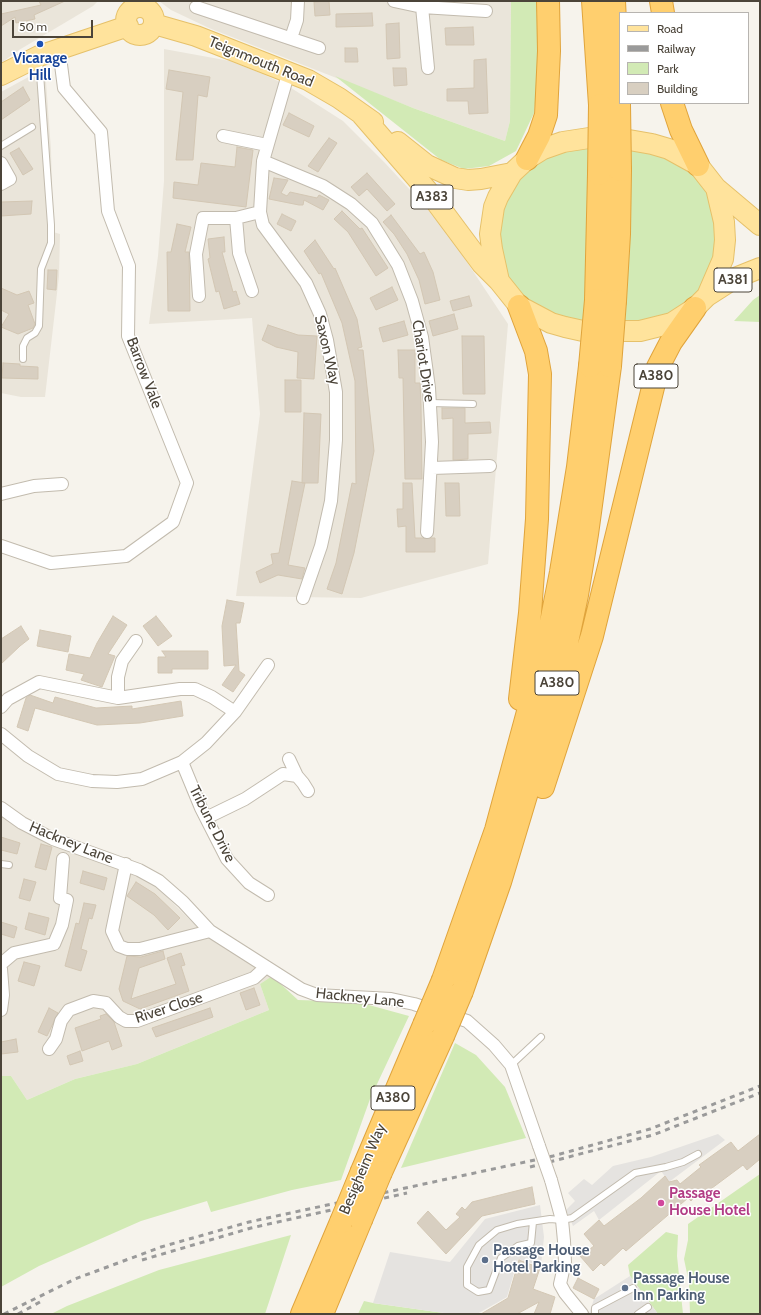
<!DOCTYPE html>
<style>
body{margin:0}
#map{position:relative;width:761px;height:1315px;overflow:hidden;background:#f6f3ec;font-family:Cabin,sans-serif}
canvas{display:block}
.frame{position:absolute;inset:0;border:2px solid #4b4439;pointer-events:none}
.legend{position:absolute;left:619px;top:12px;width:130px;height:92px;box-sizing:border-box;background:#fff;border:1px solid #b7b4b0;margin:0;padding:5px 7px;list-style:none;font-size:12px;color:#4b4439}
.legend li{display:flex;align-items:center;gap:8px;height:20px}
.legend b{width:20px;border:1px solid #b7b4b0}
.scale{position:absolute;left:12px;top:20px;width:81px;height:18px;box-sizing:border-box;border:2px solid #4b4439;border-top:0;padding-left:5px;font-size:12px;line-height:14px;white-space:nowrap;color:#4b4439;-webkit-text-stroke:3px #fff;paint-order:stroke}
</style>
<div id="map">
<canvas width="761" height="1315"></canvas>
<div class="frame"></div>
<ul class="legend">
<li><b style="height:5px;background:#ffe39c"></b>Road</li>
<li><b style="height:5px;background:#9a9a9a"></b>Railway</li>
<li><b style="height:11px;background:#d2eab5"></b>Park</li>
<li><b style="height:11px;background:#d8cfc1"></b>Building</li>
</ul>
<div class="scale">50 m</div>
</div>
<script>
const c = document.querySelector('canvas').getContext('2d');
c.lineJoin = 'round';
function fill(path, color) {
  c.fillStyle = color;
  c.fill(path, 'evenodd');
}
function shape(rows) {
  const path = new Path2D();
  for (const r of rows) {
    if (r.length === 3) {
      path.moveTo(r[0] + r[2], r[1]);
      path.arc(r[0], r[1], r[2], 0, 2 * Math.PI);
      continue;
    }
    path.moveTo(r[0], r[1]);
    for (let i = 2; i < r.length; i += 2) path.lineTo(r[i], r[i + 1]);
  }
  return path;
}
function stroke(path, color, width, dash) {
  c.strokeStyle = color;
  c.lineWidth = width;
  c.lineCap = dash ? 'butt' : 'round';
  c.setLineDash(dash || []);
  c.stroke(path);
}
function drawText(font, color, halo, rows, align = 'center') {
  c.font = font + ' Cabin,sans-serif';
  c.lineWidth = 3;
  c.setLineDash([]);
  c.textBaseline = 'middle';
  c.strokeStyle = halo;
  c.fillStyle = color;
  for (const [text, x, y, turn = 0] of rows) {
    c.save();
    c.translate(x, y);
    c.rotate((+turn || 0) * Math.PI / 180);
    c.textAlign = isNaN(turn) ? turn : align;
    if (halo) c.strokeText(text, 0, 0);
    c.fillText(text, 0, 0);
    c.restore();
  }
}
fill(shape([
 [1,1,98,1,93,6,19,50,1,63],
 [159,1,511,1,510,121,505,141,413,108,209,28,171,10],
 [164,49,230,61,263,74,288,86,343,121,385,163,425,206,453,241,508,324,488,564,361,598,236,596,260,414,252,318,149,324,158,256,164,181],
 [45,68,51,150,53,232,60,234,59,276,45,397,21,397,1,393,1,92],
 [1,814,155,885,198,928,201,939,214,938,272,976,260,984,269,1010,137,1064,75,1079,27,1100,11,1076,1,1076]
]), '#eae5da');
fill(shape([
 [511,1,538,1,538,75,534,113,516,151,489,166,464,169,441,160,335,76,413,108,505,141,510,121],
 [571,147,647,149,691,172,701,183,707,193,719,239,705,286,680,310,648,324,560,320,521,297,508,276,497,231,508,191,539,159],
 [760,295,760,322,734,321,753,300],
 [272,976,298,1000,358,1002,409,1016,370,1099,341,1180,292,1190,211,1212,207,1201,141,1221,39,1266,1,1287,1,1076,11,1076,27,1100,75,1079,137,1064,269,1010,260,984],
 [455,1043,476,1055,505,1087,526,1138,401,1168],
 [760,1174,760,1314,690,1314,689,1283,684,1259,688,1240,688,1224],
 [666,1232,678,1235,677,1256,683,1314,658,1314,630,1276,628,1265],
 [291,1235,265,1314,51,1314,67,1306,159,1270],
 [364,1301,373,1303,451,1314,358,1314]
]), '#d2eab5');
fill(shape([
 [718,1134,725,1140,669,1182,661,1171,599,1220,594,1211,573,1226,566,1210,575,1201,568,1193,584,1179,592,1185,613,1166,651,1157],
 [540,1205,544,1237,541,1266,518,1259,507,1297,477,1314,451,1314,373,1303,390,1252,450,1262,485,1219],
 [630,1276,658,1314,589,1314,594,1299]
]), '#e5e3e0');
const building = shape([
 [39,1,65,1,34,15,35,19,16,23,15,17,1,26,1,14,41,5,39,1],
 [329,1,330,15,315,16,314,2,329,1],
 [372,13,373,26,336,27,336,14,372,13],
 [399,23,400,58,387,59,386,24,399,23],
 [473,27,474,45,446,45,445,28,473,27],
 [345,48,357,48,358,62,345,62,345,48],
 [486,59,488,113,469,114,468,101,447,101,447,89,474,88,474,60,486,59],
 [393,68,406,68,407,85,394,86,393,68],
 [169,70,210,77,207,97,198,95,193,160,176,160,183,92,166,89,169,70],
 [23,87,30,100,1,120,1,102,23,87],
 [289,113,314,126,309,137,283,125,289,113],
 [329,138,337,143,318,172,308,166,329,138],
 [237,147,253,150,246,207,173,198,174,182,198,185,201,163,235,167,237,147],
 [19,148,33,169,23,175,10,153,19,148],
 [367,173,395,204,387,211,367,189,359,196,351,187,367,173],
 [274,178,288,180,281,193,287,196,290,192,317,198,319,195,329,200,323,210,304,200,303,205,299,205,269,199,274,178],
 [32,201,31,214,1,216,1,202,32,201],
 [342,211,360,229,362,228,388,268,376,276,348,232,334,219,342,211],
 [282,214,296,221,291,231,277,224,282,214],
 [391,215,420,254,424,252,433,272,440,300,425,304,419,280,407,254,394,234,383,222,391,215],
 [177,224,191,227,185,252,189,252,190,311,168,311,167,252,171,252,177,224],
 [224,237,225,252,222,252,233,292,236,291,240,304,224,309,219,291,216,292,208,259,210,258,208,239,224,237],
 [315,240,334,269,335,268,357,319,362,347,358,348,358,350,363,350,374,451,354,553,342,594,327,589,336,563,352,483,356,484,355,381,342,323,321,273,319,274,304,251,315,240],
 [48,270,57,270,56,290,47,289,48,270],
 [392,287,398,300,376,310,370,298,392,287],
 [1,288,17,295,29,291,34,303,28,305,35,324,33,328,18,334,1,327,9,314,1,310,1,288],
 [469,296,472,306,453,311,450,301,469,296],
 [454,314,458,329,433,336,429,321,454,314],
 [404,321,408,335,383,342,379,328,404,321],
 [268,325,298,335,317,336,314,379,297,378,298,352,276,347,262,340,268,325],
 [462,336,484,336,485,394,463,394,462,336],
 [398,350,415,350,415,383,420,383,421,405,422,479,405,479,403,378,399,378,398,350],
 [3,363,20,364,20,366,38,367,38,379,2,378,3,363],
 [285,380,301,380,301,412,285,412,285,380],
 [442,408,465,408,465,423,490,422,491,433,468,434,468,459,453,460,453,418,442,419,442,408],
 [304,413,321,414,318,483,302,483,304,413],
 [292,481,305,483,288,565,305,568,304,571,302,579,278,575,260,583,256,572,273,564,271,554,279,553,292,481],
 [403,483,412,483,415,538,435,538,435,552,406,552,406,526,398,527,397,509,403,509,403,483],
 [445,483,459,483,460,516,446,516,445,483],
 [227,600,244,603,240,623,236,623,239,671,245,675,233,692,222,685,236,665,224,666,222,626,227,600],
 [113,616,127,625,108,654,115,656,102,687,81,680,84,674,66,670,69,654,90,658,97,643,113,616],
 [156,616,172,636,158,646,143,626,156,616],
 [21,626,29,639,20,646,1,664,1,639,21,626],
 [40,630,71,636,68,652,37,646,40,630],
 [162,651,208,651,208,669,172,669,172,673,158,673,158,657,166,657,162,651],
 [30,695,53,703,55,697,96,708,132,706,132,709,181,701,183,716,140,723,97,725,35,708,28,731,17,727,26,698,30,695],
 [1,837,20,843,17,854,1,850,1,837],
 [41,844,52,847,46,870,35,867,41,844],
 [83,871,107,878,104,890,80,883,83,871],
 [24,879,36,882,30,901,19,898,24,879],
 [136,882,155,894,180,918,168,930,154,915,127,896,136,882],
 [84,903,96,905,92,919,89,918,81,949,87,951,81,971,65,966,76,923,79,924,84,903],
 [29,913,49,918,45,935,25,929,29,913],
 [1,922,17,927,14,938,1,934,1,922],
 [163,951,165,959,139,968,131,999,176,984,167,958,181,953,185,965,181,966,189,991,140,1009,123,1001,119,989,127,956,141,957,163,951],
 [24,962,40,966,34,986,18,981,24,962],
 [254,988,260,1005,246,1010,240,993,254,988],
 [49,1008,58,1013,47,1036,38,1032,49,1008],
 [210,1008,213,1017,156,1037,152,1028,210,1008],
 [106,1014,114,1022,122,1046,112,1050,109,1041,82,1051,75,1028,101,1019,100,1016,106,1014],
 [16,1039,18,1052,1,1054,1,1042,16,1039],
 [80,1051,83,1061,70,1065,67,1056,80,1051],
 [760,1134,760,1159,747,1170,743,1165,704,1194,701,1190,691,1201,688,1198,626,1251,623,1248,604,1266,601,1263,593,1271,580,1256,594,1246,584,1234,599,1220,604,1226,641,1198,665,1176,669,1182,677,1180,680,1184,701,1167,699,1165,731,1142,738,1151,760,1134],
 [532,1187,535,1204,482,1216,446,1254,417,1223,428,1211,446,1230,460,1217,456,1214,462,1207,465,1210,472,1202,532,1187],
 [519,1260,540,1268,533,1289,555,1297,550,1314,534,1314,539,1302,517,1314,481,1314,508,1298,519,1260],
 [578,1278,599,1289,594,1299,573,1288,578,1278]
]);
fill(building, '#d8cfc1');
stroke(building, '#d3c7b4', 1);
const lane = shape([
 [1,146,32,127],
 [23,359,23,346,27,338,35,333,39,326,41,269,51,243,51,225,39,60],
 [430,403,473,404],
 [1,864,9,865],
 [511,1065,541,1037],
 [533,1222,531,1243,518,1246,501,1258,489,1290,478,1292,467,1285,467,1267,479,1245,497,1230,517,1224,550,1219,562,1220,572,1218,635,1173,666,1167,683,1162,698,1154],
 [595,1314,595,1308,633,1288],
 [638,1314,648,1307]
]);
const street = shape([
 [139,1,139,7],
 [394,1,422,7,486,11],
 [196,7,319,48],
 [422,7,428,68],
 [291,38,297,20,298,1],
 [289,71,263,161,260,212,263,225,306,283,320,314,327,340,336,392,336,440,331,501,321,546,303,598],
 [223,136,267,145],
 [263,161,323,186,351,204,372,223,398,265,412,301,422,337,429,388,432,442,427,532],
 [1,163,10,179,1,184],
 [236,218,239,253,252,291],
 [199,296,196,254,203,218,236,218,260,212],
 [432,468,490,466],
 [1,494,34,486,62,484],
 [1,546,51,563,126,556,173,522,187,483,128,336,129,266,108,211,101,132,64,88,59,49],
 [118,698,118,677,122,661,136,641],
 [1,707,8,699,39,682,118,698,180,689,195,689,212,697,235,712],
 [1,734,28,756,58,774,92,781,117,782,142,779,182,762,206,743,235,712,268,665],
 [289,759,297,776],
 [182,762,201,808,227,859,249,883,268,895],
 [1,808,22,823,53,839,139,870,159,881,183,902,210,931,301,989,317,995,391,999,414,1004,467,1021,494,1045,511,1065,539,1146],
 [206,818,245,799,283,774,297,776,303,783,308,791],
 [126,864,112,931,119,946,127,949,140,949,210,931],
 [1,964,14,953,54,944,62,925,67,900,60,898,63,859],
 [1,969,3,995,1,1010],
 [49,1049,56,1039,61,1021,69,1010,93,1001,106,1003,119,1017,126,1021,137,1021,254,978,266,967],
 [551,1180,562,1220,564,1241,565,1262,560,1284,565,1293,582,1314]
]);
const primary = shape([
 [140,21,14],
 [154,24,196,36,308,80,339,98,373,122],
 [1,75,39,56,128,26],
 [362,115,427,190,482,264,499,281,519,306,551,323,565,327,583,331,640,331,672,323,695,308,707,296,723,259,725,240,724,222,716,188,698,165,669,149,652,144,629,140,589,138,563,142,543,149,527,159,512,173,498,197,494,207,490,234,492,249,499,281],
 [398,142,427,165,455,178,468,180,481,179,512,173],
 [716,188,760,225],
 [707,296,735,278,760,268]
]);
const highway = shape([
 [593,1,600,105],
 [614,1,619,105],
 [661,1,663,13],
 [672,103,681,130,698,165],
 [527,159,539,136,546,115,549,51,548,1],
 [596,300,599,174],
 [615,301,619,234,620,170],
 [519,306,536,351,540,374,537,519,530,613,520,699],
 [543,787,592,636,658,367,671,342,695,308],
 [443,980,496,830,548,638,561,572,578,467,590,366],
 [462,991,500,882,539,752,563,661,577,595,587,534,610,366],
 [362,1171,424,1025],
 [381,1172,443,1036],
 [302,1314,341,1222],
 [322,1314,361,1220]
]);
stroke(lane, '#c2bbae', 8);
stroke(street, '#c2bbae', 14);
stroke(primary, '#e6c16a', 22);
stroke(highway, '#e0a43c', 24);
stroke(lane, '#fff', 6);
stroke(street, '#fff', 12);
stroke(primary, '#ffe39c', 20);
stroke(highway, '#ffcf6e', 22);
stroke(shape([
 [530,1167,653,1135,760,1093],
 [142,1260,251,1228,407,1193],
 [4,1314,75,1279,161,1247,249,1222,553,1156,650,1129,760,1086],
 [18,1314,40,1302]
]), '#9a9a9a', 3, [5, 5]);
const streetBridge = shape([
 [539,1146,551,1180]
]);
const highwayBridge = shape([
 [619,105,620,170],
 [599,174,600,105],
 [590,366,596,300],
 [610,366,615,301],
 [424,1025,443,980],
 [443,1036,462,991],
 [361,1220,381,1172],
 [341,1222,362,1171]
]);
stroke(streetBridge, '#c2bbae', 14, []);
stroke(highwayBridge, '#e0a43c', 24, []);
stroke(streetBridge, '#fff', 12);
stroke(highwayBridge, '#ffcf6e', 22);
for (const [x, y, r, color] of [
 [40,44,4,"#1a4fb4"],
 [661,1203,4,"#d1479c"],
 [485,1260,4,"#5c6f8a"],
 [625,1288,4,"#5c6f8a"]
]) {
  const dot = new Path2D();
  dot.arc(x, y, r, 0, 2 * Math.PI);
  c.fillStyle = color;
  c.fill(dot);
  stroke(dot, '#fff', 1.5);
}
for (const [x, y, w] of [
 [432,197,42],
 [733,280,38],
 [656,376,44],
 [557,683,44],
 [393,1098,44]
]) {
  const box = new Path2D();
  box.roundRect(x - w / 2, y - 12, w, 24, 3);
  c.fillStyle = '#fff';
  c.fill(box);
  stroke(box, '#4b4439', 1);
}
drawText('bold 14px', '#4b4439', null, [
 ["A383",432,197],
 ["A381",733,280],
 ["A380",656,376],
 ["A380",557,683],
 ["A380",393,1098]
]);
drawText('bold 15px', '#164399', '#fff', [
 ["Vicarage",40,59],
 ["Hill",40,76]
]);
drawText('15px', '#4b4439', '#fff', [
 ["Teignmouth Road",261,62,22],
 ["Saxon Way",327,350,77],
 ["Chariot Drive",423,361,81],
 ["Barrow Vale",144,373,69],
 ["Tribune Drive",212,824,63],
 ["Hackney Lane",71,843,22],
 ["Hackney Lane",360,998,6],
 ["River Close",169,1008,-18],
 ["Besigheim Way",363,1169,-67]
]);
drawText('bold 15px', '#b23c85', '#fff', [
 ["Passage",669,1194],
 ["House Hotel",669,1211]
], 'left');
drawText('bold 15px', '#4e5e75', '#fff', [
 ["Passage House",493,1251],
 ["Hotel Parking",493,1268],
 ["Passage House",633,1279],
 ["Inn Parking",633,1296]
], 'left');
</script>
